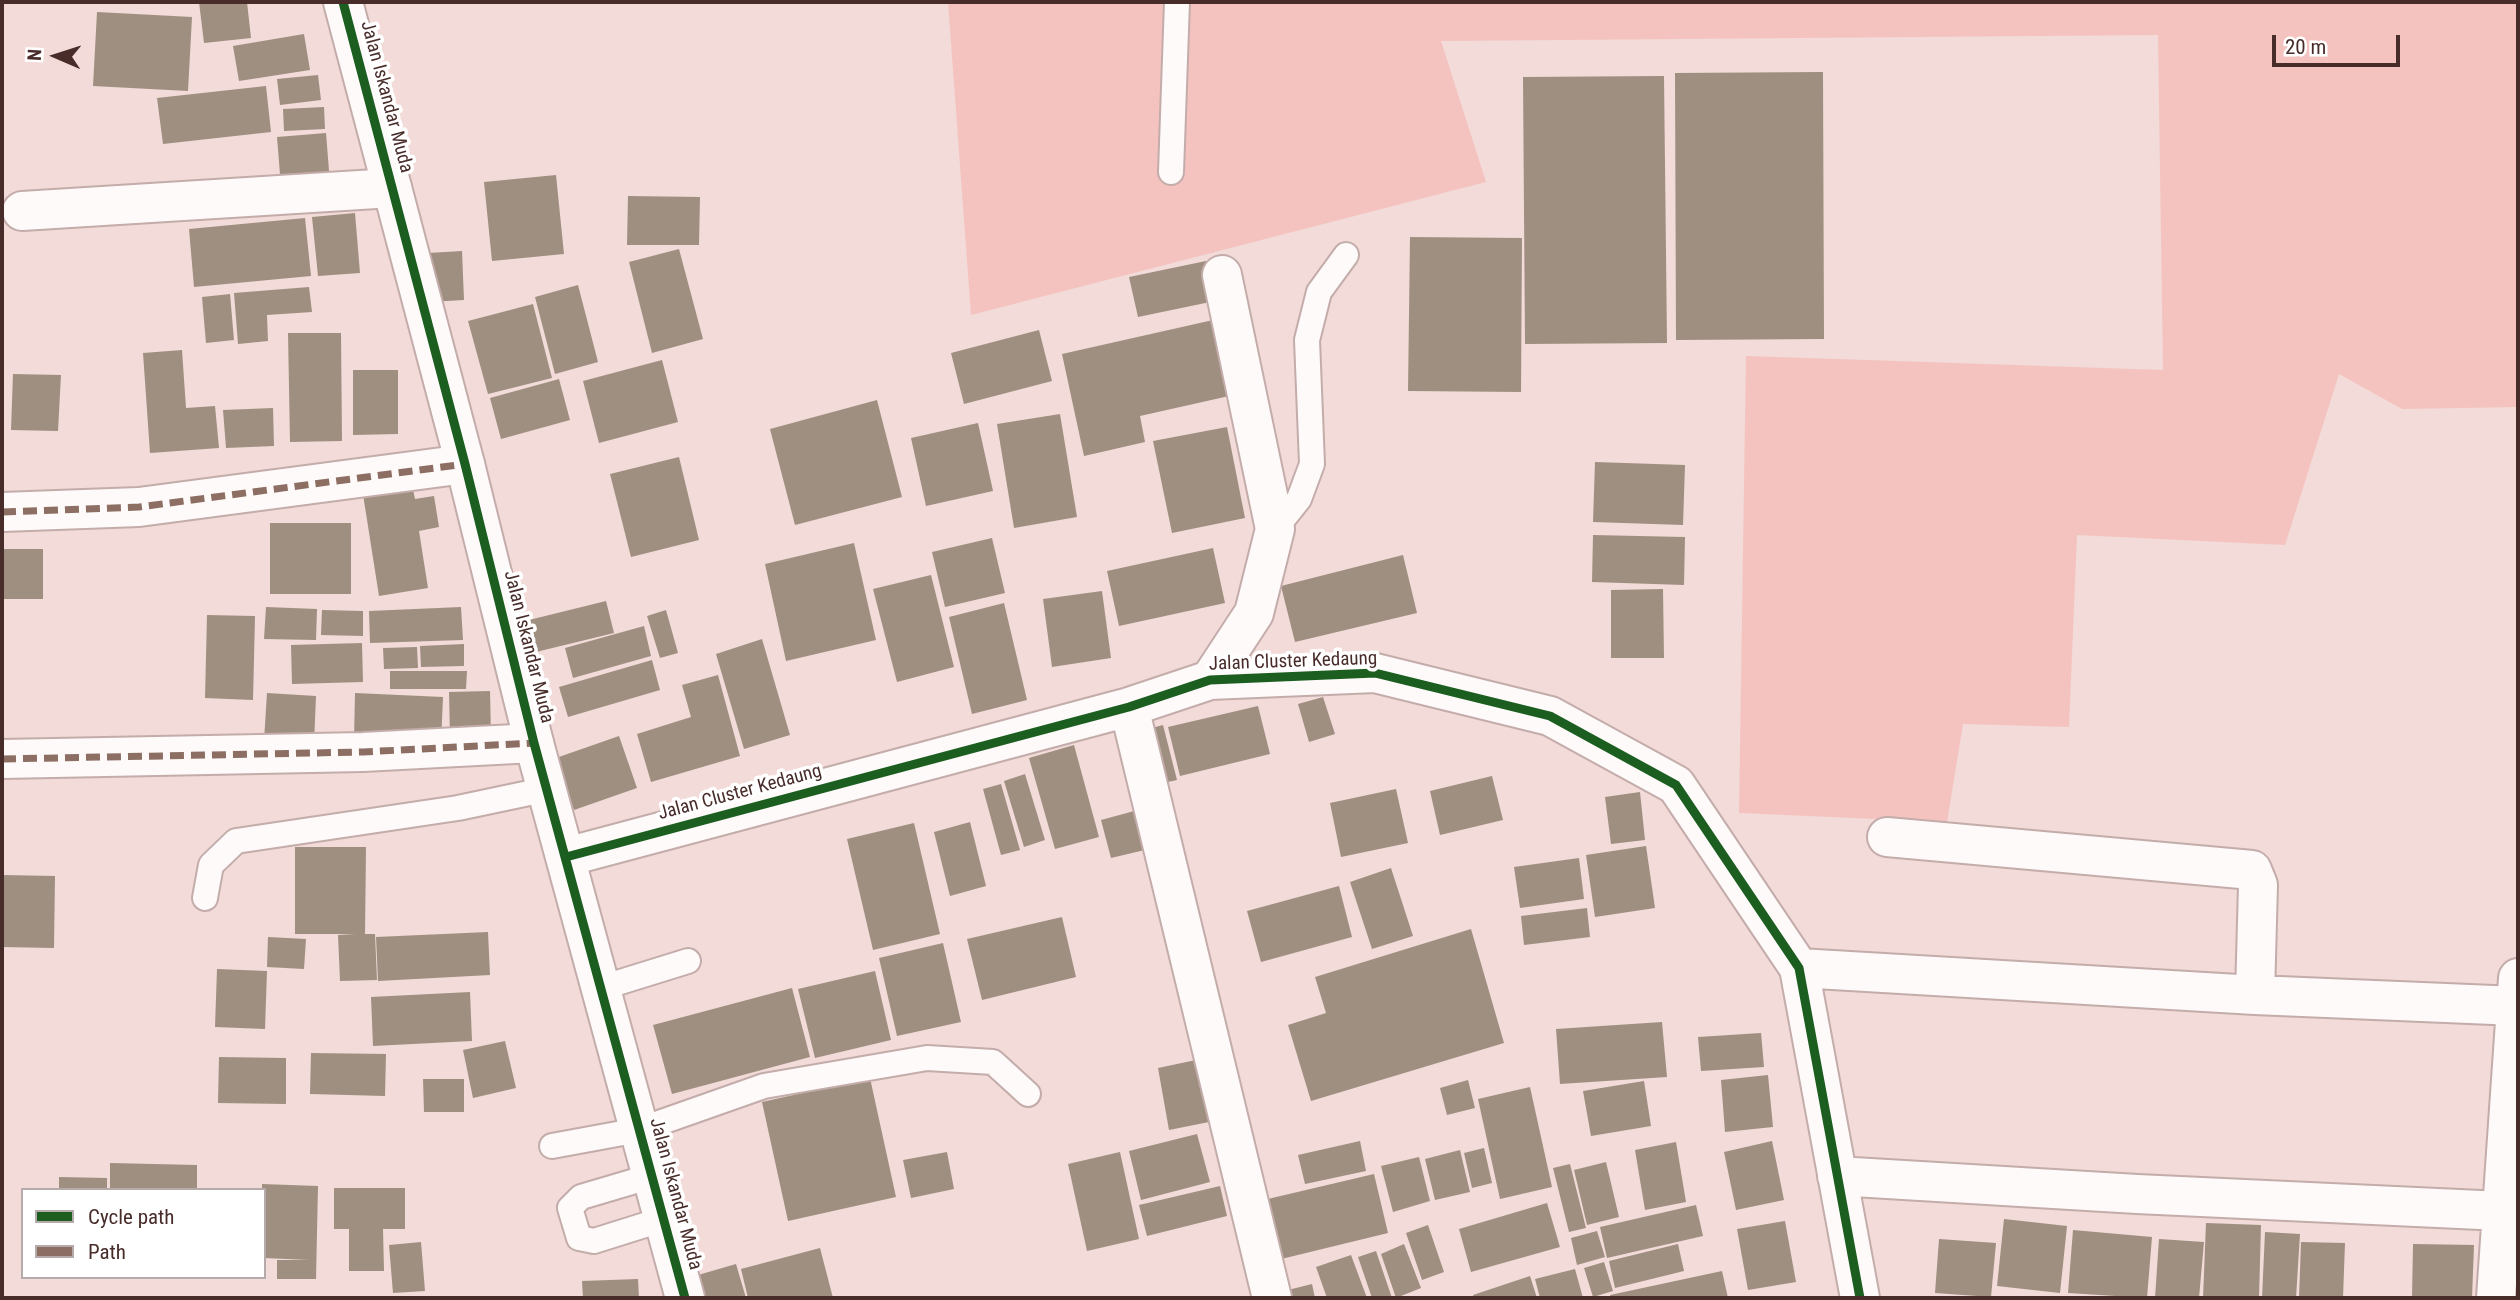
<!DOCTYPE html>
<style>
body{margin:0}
#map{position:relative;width:2520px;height:1300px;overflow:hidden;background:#f2dbd8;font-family:"Roboto Condensed",sans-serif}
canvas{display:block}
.frame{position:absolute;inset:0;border:4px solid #472c2a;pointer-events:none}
.legend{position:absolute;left:21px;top:1188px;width:245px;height:91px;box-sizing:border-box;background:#fff;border:2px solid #b5abaa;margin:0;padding:9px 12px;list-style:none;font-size:21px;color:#472c2a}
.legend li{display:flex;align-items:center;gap:14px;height:35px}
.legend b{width:35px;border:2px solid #b5abaa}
.north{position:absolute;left:21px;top:21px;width:70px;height:70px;-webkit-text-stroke:5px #fff;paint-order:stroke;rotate:273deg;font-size:19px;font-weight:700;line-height:28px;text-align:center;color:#472c2a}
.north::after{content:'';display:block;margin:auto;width:24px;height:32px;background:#472c2a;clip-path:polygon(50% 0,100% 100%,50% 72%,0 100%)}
.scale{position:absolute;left:2272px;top:35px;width:128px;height:32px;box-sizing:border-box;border:4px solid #472c2a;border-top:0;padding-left:9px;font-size:21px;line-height:24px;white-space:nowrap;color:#472c2a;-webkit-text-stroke:5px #fff;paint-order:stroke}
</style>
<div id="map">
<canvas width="2520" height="1300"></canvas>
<div class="frame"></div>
<ul class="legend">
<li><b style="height:9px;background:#1b5e20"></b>Cycle path</li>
<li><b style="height:9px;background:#8d6e63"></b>Path</li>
</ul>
<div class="north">N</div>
<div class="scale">20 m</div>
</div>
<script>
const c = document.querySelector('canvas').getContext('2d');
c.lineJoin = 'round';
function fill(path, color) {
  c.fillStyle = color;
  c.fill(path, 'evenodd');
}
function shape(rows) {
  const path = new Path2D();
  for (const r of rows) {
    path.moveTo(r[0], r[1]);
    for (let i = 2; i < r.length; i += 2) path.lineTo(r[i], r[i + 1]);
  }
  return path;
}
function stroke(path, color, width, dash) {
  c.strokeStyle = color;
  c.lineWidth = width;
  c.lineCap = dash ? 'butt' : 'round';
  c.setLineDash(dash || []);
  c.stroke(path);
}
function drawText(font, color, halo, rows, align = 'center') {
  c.font = font + ' "Roboto Condensed",sans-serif';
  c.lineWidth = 7;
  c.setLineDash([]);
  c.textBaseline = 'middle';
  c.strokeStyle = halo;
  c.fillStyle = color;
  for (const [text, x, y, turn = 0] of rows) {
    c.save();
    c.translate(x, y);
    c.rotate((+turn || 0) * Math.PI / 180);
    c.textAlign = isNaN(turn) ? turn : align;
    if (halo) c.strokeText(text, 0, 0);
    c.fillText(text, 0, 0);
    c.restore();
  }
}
fill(shape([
 [948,2,2518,2,2518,407,2402,409,2339,374,2285,545,2077,535,2069,727,1963,724,1947,822,1739,813,1746,356,2163,370,2158,35,1441,41,1486,182,971,315]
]), '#f4c3bf');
fill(shape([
 [199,2,247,2,251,38,204,43],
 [97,12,192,17,188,91,93,86],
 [304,34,310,70,239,81,233,46],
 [1823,72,1824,339,1676,340,1675,73],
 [318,75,321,100,280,105,277,79],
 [1664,76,1667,343,1525,344,1523,77],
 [266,86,271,132,163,144,157,98],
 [324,107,325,129,284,131,283,109],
 [326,133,330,183,281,187,277,137],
 [556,175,564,254,492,261,484,182],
 [628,196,700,197,699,245,627,245],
 [355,213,360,273,318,276,312,217],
 [305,218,311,276,194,287,189,229],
 [1410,237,1522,238,1521,392,1408,391],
 [679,249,703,339,652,353,629,262],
 [462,251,464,300,430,302,428,253],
 [1206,261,1215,301,1138,317,1129,277],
 [578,285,598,362,555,374,535,297],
 [309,287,312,312,267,315,268,341,238,344,234,293],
 [230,294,234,340,206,343,202,297],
 [533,304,552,378,488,394,468,321],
 [1222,318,1238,394,1140,416,1145,442,1084,456,1062,354],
 [1039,330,1052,381,964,404,951,353],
 [288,333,341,333,342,441,290,442],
 [182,350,186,408,215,406,219,448,150,453,143,353],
 [662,360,678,422,599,443,583,381],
 [353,370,398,370,398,434,353,435],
 [13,374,61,375,58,431,11,430],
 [559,379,570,420,501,439,490,398],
 [877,400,902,497,795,525,770,429],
 [273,408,274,446,226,448,223,410],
 [1060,414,1077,517,1014,528,997,424],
 [978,423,993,491,926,506,911,438],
 [1227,427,1245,518,1172,533,1153,441],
 [679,457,699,540,631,557,610,474],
 [1595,462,1685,465,1683,525,1593,522],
 [411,480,415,499,434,496,439,527,419,531,428,588,379,596,362,488],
 [270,523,351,523,351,594,270,594],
 [1593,535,1685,537,1684,585,1592,582],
 [992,538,1005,593,945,607,932,552],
 [854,543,876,640,786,661,765,564],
 [1213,548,1225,603,1119,626,1107,571],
 [2,549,43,549,43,599,2,599],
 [1403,555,1417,613,1295,642,1281,586],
 [931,575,954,667,897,682,873,589],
 [1663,589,1664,658,1611,658,1611,590],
 [1102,591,1111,658,1052,667,1043,599],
 [606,601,614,633,536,652,529,620],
 [1004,603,1027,700,972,714,949,617],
 [266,607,317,609,316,640,264,639],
 [461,607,463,640,370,643,369,611],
 [322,610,363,611,363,636,321,635],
 [666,610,678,653,660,658,647,616],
 [207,615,255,616,253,700,205,698],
 [644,626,651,656,573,678,565,648],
 [762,639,790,735,744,749,716,654],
 [362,643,363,682,292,684,291,645],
 [464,644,464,666,421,667,420,646],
 [417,647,418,668,384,669,383,648],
 [652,660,660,690,568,717,559,687],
 [390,671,467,671,466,689,390,689],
 [718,675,740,756,651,782,637,734,691,717,682,685],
 [490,691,491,736,450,737,449,692],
 [267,693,316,696,314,744,264,741],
 [355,693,443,697,441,743,354,740],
 [1323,697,1335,734,1309,742,1298,704],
 [1258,706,1270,754,1180,776,1168,727],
 [1163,725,1177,780,1150,786,1137,732],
 [619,736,637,788,574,810,556,758],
 [1074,745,1099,837,1055,849,1029,758],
 [1025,774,1045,840,1024,847,1004,781],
 [1492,776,1503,820,1440,835,1430,791],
 [1001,784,1020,850,1001,855,983,789],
 [1396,789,1408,843,1341,857,1330,803],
 [1640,792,1645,840,1611,844,1605,797],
 [1138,810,1149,849,1111,858,1101,820],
 [970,822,986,886,950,896,934,832],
 [914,823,940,934,873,950,847,839],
 [1646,846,1655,908,1595,917,1586,855],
 [295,847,366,847,365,934,375,934,377,980,340,981,338,935,355,934,295,934],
 [1579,858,1584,899,1520,908,1514,867],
 [1391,868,1413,936,1372,949,1350,882],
 [2,875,55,876,54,948,2,947],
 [1339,886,1352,937,1261,962,1247,911],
 [1587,908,1590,937,1524,945,1521,916],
 [1062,917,1076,977,982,1000,967,939],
 [1471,929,1504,1043,1311,1101,1288,1025,1326,1013,1315,977],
 [488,932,490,975,378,981,376,937],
 [268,937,306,939,304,969,267,967],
 [943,943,961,1022,897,1036,879,958],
 [217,969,267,971,265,1029,215,1027],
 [875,971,891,1040,815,1058,798,989],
 [792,988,810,1057,672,1094,653,1025],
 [470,992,472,1041,373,1046,371,997],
 [1662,1022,1667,1077,1560,1084,1556,1029],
 [1761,1033,1764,1067,1701,1071,1698,1037],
 [505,1041,516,1088,473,1098,463,1050],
 [311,1053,386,1054,385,1096,310,1094],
 [219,1057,286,1058,286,1104,218,1103],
 [1196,1060,1209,1122,1169,1130,1158,1068],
 [1768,1075,1773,1127,1725,1132,1721,1080],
 [870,1078,896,1197,788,1221,762,1102],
 [423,1079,464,1079,464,1112,424,1112],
 [1468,1080,1475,1108,1447,1115,1440,1088],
 [1644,1081,1651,1126,1591,1136,1583,1091],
 [1530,1087,1552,1187,1500,1199,1478,1099],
 [1197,1134,1210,1182,1141,1200,1129,1151],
 [1360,1141,1366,1171,1305,1184,1298,1155],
 [1772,1141,1784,1200,1736,1210,1724,1152],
 [1676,1142,1686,1202,1645,1210,1635,1150],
 [1484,1148,1492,1183,1472,1188,1464,1153],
 [1460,1150,1470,1192,1435,1200,1425,1159],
 [947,1152,954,1189,911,1198,903,1160],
 [1120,1152,1139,1239,1087,1251,1068,1164],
 [1419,1157,1430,1201,1393,1212,1381,1166],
 [1606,1162,1619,1217,1587,1225,1574,1170],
 [110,1163,197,1165,197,1190,110,1190],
 [1570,1164,1586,1228,1569,1232,1553,1168],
 [1374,1174,1388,1233,1269,1262,1255,1202],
 [59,1177,107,1178,107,1190,59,1190],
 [262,1184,318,1186,316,1279,277,1279,277,1260,309,1260,264,1258,264,1190,262,1190],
 [1220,1186,1227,1216,1147,1236,1139,1205],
 [334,1188,405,1188,405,1229,383,1229,384,1271,349,1271,349,1229,334,1229],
 [1547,1203,1560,1247,1471,1272,1459,1229],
 [1696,1205,1703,1236,1607,1258,1600,1227],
 [2004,1219,2067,1226,2060,1293,1997,1286],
 [1785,1221,1796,1282,1748,1290,1737,1229],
 [2206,1223,2261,1225,2259,1298,2203,1298],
 [1428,1225,1444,1272,1422,1280,1406,1233],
 [2073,1230,2152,1237,2147,1298,2068,1293],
 [1597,1231,1605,1257,1577,1265,1571,1238],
 [2265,1232,2300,1234,2296,1298,2262,1298],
 [1939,1239,1996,1243,1991,1297,1935,1293],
 [2159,1239,2204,1242,2199,1298,2155,1298],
 [421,1242,425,1291,393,1293,389,1245],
 [2301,1242,2345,1243,2343,1298,2299,1298],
 [1404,1244,1421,1288,1396,1298,1381,1254],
 [1678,1244,1684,1271,1615,1288,1609,1261],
 [2413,1244,2474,1245,2472,1298,2412,1298],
 [820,1248,833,1298,748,1298,741,1269],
 [1376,1251,1392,1298,1372,1298,1358,1257],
 [1351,1255,1367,1298,1327,1298,1316,1267],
 [1604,1262,1613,1291,1593,1297,1584,1268],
 [736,1264,746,1298,705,1298,698,1275],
 [1575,1269,1583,1298,1540,1298,1535,1279],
 [1722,1271,1728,1298,1611,1298,1610,1295],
 [1530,1276,1537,1298,1474,1298,1473,1295],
 [638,1279,639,1298,583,1298,582,1281],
 [1312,1284,1315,1298,1277,1298,1276,1293]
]), '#9f8f80');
const service = shape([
 [1171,172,1177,2],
 [1275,529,1299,499,1312,464,1307,340,1319,292,1346,255],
 [205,898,211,865,236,841,458,808,548,789],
 [601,988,688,961],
 [552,1146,639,1130,764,1086,927,1058,993,1062,1028,1094],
 [652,1176,581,1197,570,1208,579,1238,594,1241,664,1219]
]);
const minor = shape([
 [22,211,392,188],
 [2,512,139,507,465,464],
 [1210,680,1254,613,1275,529,1222,275],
 [1129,707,1272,1298],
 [2,759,363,752,534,743],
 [1887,837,2252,870,2258,885,2255,995],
 [566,857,1129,707,1210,680,1375,673,1550,716,1676,785,1799,968,1860,1298],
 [1799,968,2255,995,2517,1006],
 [1837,1176,2137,1194,2502,1211],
 [2496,1298,2518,978]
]);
const tertiary = shape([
 [343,2,465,464,534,743,685,1298]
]);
stroke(service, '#c3acaa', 28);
stroke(minor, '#c3acaa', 42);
stroke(tertiary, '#c3acaa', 42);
stroke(service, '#fdfaf9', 24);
stroke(minor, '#fdfaf9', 38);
stroke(tertiary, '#fdfaf9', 38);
stroke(shape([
 [2,512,139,507,465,464],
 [2,759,363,752,534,743]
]), '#8d6e63', 7, [14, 7]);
stroke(shape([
 [343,2,465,464,534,743,685,1298],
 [566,857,1129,707,1210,680,1375,673,1550,716,1676,785,1799,968,1860,1298]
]), '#1b5e20', 9);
drawText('19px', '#472c2a', '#fff', [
 ["Jalan Iskandar Muda",386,97,75],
 ["Jalan Iskandar Muda",528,647,76],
 ["Jalan Cluster Kedaung",1293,662,-2],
 ["Jalan Cluster Kedaung",740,793,-15],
 ["Jalan Iskandar Muda",675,1194,75]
]);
</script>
